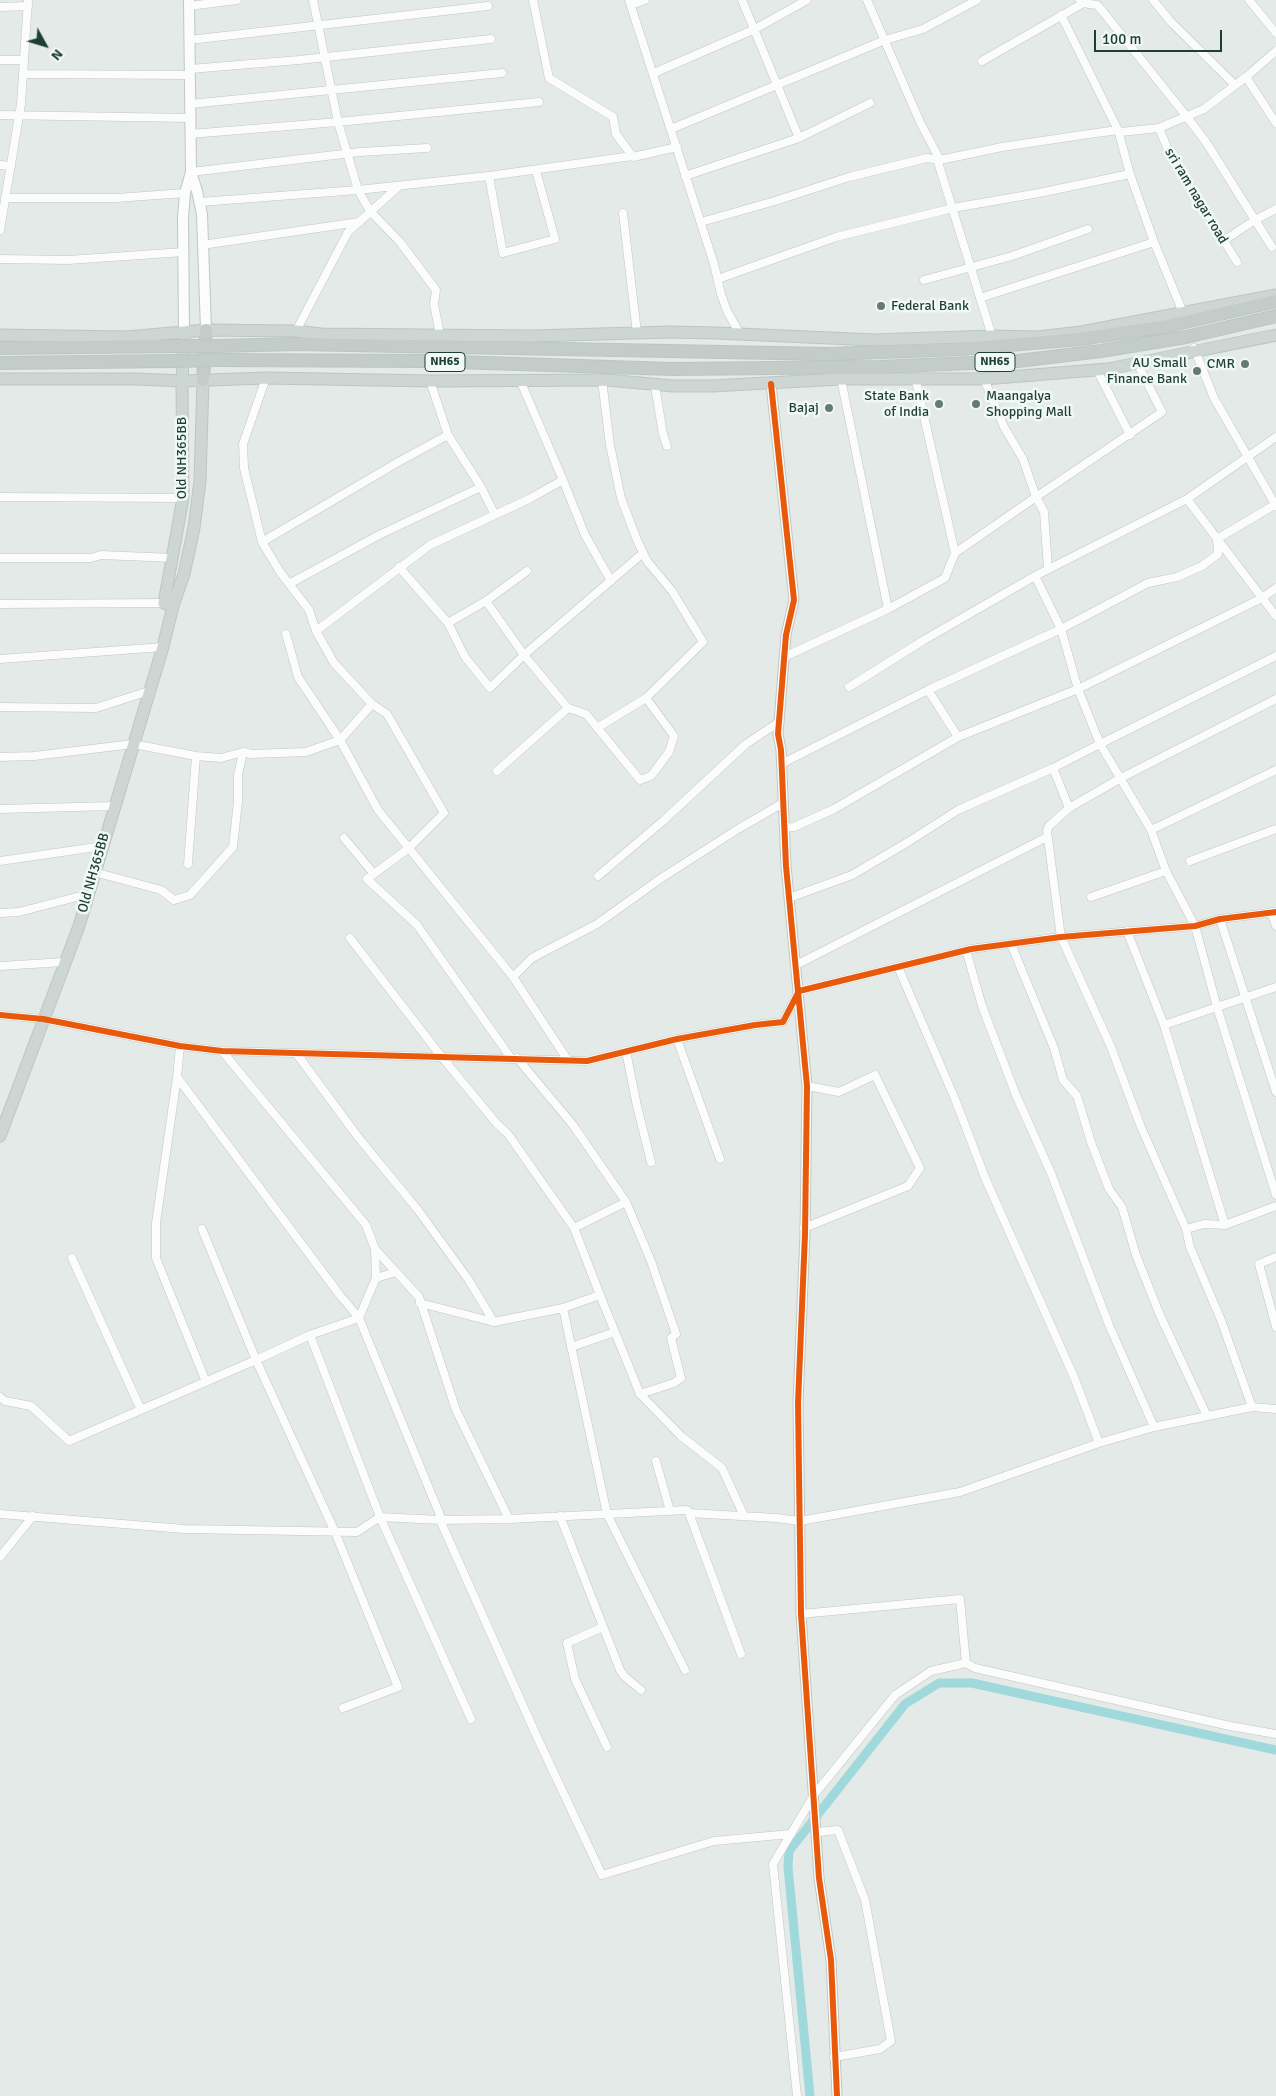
<!DOCTYPE html>
<style>
body{margin:0}
#map{position:relative;width:1276px;height:2096px;overflow:hidden;background:#e4eae7;font-family:Signika,sans-serif}
canvas{display:block}
.north{position:absolute;left:20px;top:20px;width:50px;height:50px;-webkit-text-stroke:4px #f1f9f4;paint-order:stroke;rotate:129deg;font-size:14px;font-weight:700;line-height:20px;text-align:center;color:#1f3f34}
.north::after{content:'';display:block;margin:auto;width:18px;height:22px;background:#1f3f34;clip-path:polygon(50% 0,100% 100%,50% 72%,0 100%)}
.scale{position:absolute;left:1094px;top:30px;width:128px;height:22px;box-sizing:border-box;border:2px solid #1f3f34;border-top:0;padding-left:6px;font-size:15px;line-height:18px;white-space:nowrap;color:#1f3f34;-webkit-text-stroke:4px #f1f9f4;paint-order:stroke}
</style>
<div id="map">
<canvas width="1276" height="2096"></canvas>
<div class="north">N</div>
<div class="scale">100 m</div>
</div>
<script>
const c = document.querySelector('canvas').getContext('2d');
c.lineJoin = 'round';
function shape(rows) {
  const path = new Path2D();
  for (const r of rows) {
    path.moveTo(r[0], r[1]);
    for (let i = 2; i < r.length; i += 2) path.lineTo(r[i], r[i + 1]);
  }
  return path;
}
function stroke(path, color, width, dash) {
  c.strokeStyle = color;
  c.lineWidth = width;
  c.lineCap = dash ? 'butt' : 'round';
  c.setLineDash(dash || []);
  c.stroke(path);
}
function drawText(font, color, halo, rows, align = 'center') {
  c.font = font + ' Signika,sans-serif';
  c.lineWidth = 5;
  c.setLineDash([]);
  c.textBaseline = 'middle';
  c.strokeStyle = halo;
  c.fillStyle = color;
  for (const [text, x, y, turn = 0] of rows) {
    c.save();
    c.translate(x, y);
    c.rotate((+turn || 0) * Math.PI / 180);
    c.textAlign = isNaN(turn) ? turn : align;
    if (halo) c.strokeText(text, 0, 0);
    c.fillText(text, 0, 0);
    c.restore();
  }
}
stroke(shape([
 [810,2096,788,1867,789,1851,905,1704,939,1683,972,1683,1276,1750]
]), '#a0d9dc', 9);
const minor = shape([
 [313,0,338,122,358,190,370,211,400,242,436,290,434,304,440,335],
 [533,0,549,78,613,117,616,134,633,157,677,147],
 [629,0,714,264,721,294,727,311,740,334],
 [867,0,920,122,940,160],
 [1080,0,1083,3,1097,5,1104,13,1187,117,1206,142,1272,247],
 [1153,0,1171,22,1235,85],
 [1249,0,1276,33],
 [631,5,645,0],
 [189,6,237,0],
 [0,7,28,6],
 [1061,15,1118,130,1130,174,1154,242,1184,315],
 [189,40,488,6],
 [0,60,24,60],
 [982,61,1087,1],
 [190,69,299,60,491,39],
 [654,73,755,29,807,0],
 [23,74,190,75],
 [1246,77,1276,123],
 [190,104,502,73],
 [0,115,190,118],
 [1159,128,1168,150,1237,262],
 [671,129,885,40,923,29,977,0],
 [190,134,338,122,539,102],
 [799,138,870,103],
 [937,159,992,336],
 [0,165,11,166],
 [191,172,360,152,427,148],
 [489,176,503,253,555,239,536,171],
 [685,176,799,138,742,0],
 [5,198,116,198,185,193],
 [200,202,358,190,489,176,632,156],
 [623,213,637,333],
 [701,222,775,201,849,177,927,158,940,160,1002,147,1082,135,1118,130,1121,132,1159,128,1204,109,1246,77,1276,51],
 [0,230,21,104,28,0],
 [1223,241,1255,220,1276,209],
 [202,245,359,222],
 [0,259,68,260,184,252],
 [718,279,836,237,953,208,1039,193,1130,174],
 [924,280,1012,256,1088,229],
 [980,298,1154,242],
 [296,331,348,232,399,186],
 [1194,348,1214,398,1276,506],
 [1097,370,1130,435],
 [266,378,243,444,244,468,262,542,400,461,448,435,430,381],
 [655,386,663,434,667,446],
 [448,435,481,487,495,515],
 [563,480,585,535,611,581],
 [0,497,183,498],
 [1187,499,1276,616],
 [262,542,280,572,309,610,316,631,430,545,529,499,563,480,520,380],
 [955,553,1036,497,1023,459,1004,427,984,379],
 [0,558,91,558,101,555,173,558],
 [399,567,448,623,465,657,490,688,524,655,643,553],
 [1048,569,1044,512,1036,497,1162,412,1137,363],
 [289,584,379,535,481,487],
 [486,601,524,655,568,708],
 [0,604,164,603],
 [888,609,945,578,955,553,916,381],
 [448,623,486,601,527,571],
 [316,631,334,663,372,704,387,714,444,813,409,848,367,879,417,925,511,1058],
 [286,634,298,677,340,740,378,810,513,977,567,1059],
 [1276,656,1100,744,1151,830,1276,770],
 [784,657,888,609,841,379],
 [0,659,163,647],
 [849,687,924,640,1035,576,1187,499,1276,437],
 [928,690,1061,629,1148,583,1177,577,1202,566,1218,554,1217,539,1276,504],
 [0,707,96,708,149,691],
 [597,728,646,698],
 [0,757,34,756,133,744,196,756,221,758,243,752,251,754,306,752,340,740,372,704],
 [781,764,928,690,958,737,1078,689,1061,629,1035,576],
 [1053,768,1069,808,1049,826,1047,831,1061,937,1111,1047,1141,1127,1186,1229,1190,1247,1221,1320,1252,1407],
 [497,771,568,708,586,714,640,780,651,776,669,752,674,736,646,698,703,642,672,591,647,561,637,540,621,498,610,445,602,380],
 [1069,808,1121,778,1276,699],
 [0,809,114,806],
 [784,828,794,827,834,809,958,737],
 [1151,830,1166,871,1195,926,1217,1007,1276,1195],
 [344,838,374,874],
 [0,861,103,846],
 [1190,861,1276,829],
 [188,864,196,756],
 [94,872,161,890,174,900,190,895,233,847,238,801,238,775,243,752],
 [598,876,663,821,746,744,779,722],
 [1091,897,1166,871],
 [789,898,852,875,908,842,958,810,1053,768,1100,744,1078,689,1262,598,1276,588],
 [1271,912,1276,926],
 [0,913,19,912,88,894],
 [1220,919,1276,1092],
 [1127,931,1164,1025,1225,1225],
 [350,938,441,1056,497,1124,508,1134,574,1228,600,1295,563,1308,494,1322],
 [1011,944,1054,1048,1063,1080,1077,1096,1091,1142,1109,1189,1122,1207,1136,1255,1159,1313,1207,1416],
 [966,950,982,1006,1016,1095,1051,1173,1109,1325,1154,1427],
 [796,965,1047,837],
 [0,966,64,962],
 [898,967,955,1099,986,1180,1074,1377,1099,1443,1154,1427,1252,1407,1276,1409],
 [513,977,532,958,597,924,660,879,738,829,783,803],
 [0,1015,43,1019,180,1046,222,1051,587,1061,677,1039,755,1025,783,1022,799,991,971,949,1061,937,1195,926,1220,919,1276,912],
 [1164,1025,1276,987],
 [677,1039,720,1159],
 [180,1046,177,1077,339,1294,359,1318,376,1278,375,1249],
 [222,1051,366,1225,375,1249,419,1297,456,1410,509,1519],
 [626,1051,637,1106,651,1162],
 [296,1053,358,1137,418,1210,468,1279,494,1322,420,1303],
 [517,1058,573,1125,626,1202,574,1228],
 [177,1077,156,1223,156,1258,206,1382],
 [804,1228,908,1186,920,1168,875,1075,839,1092,807,1086],
 [1186,1229,1204,1224,1225,1225,1276,1206],
 [1276,1257,1259,1264,1276,1327],
 [72,1258,141,1410],
 [376,1278,396,1272],
 [600,1295,640,1394,674,1383,681,1378,671,1338,676,1334,651,1261,626,1202],
 [563,1308,607,1514,685,1670],
 [310,1335,256,1360,335,1532,398,1687,343,1708],
 [571,1347,615,1332],
 [640,1394,681,1436,722,1468,744,1516],
 [0,1397,5,1401,31,1406,69,1441,256,1360,202,1229],
 [656,1461,670,1511],
 [689,1513,741,1654],
 [0,1514,184,1529,357,1532,380,1517,440,1520,509,1519,687,1510,689,1513,776,1518,800,1521,960,1492,1099,1443],
 [560,1516,620,1670,624,1676,641,1690],
 [440,1520,537,1737,602,1875,714,1841,791,1834],
 [442,1520,359,1318,310,1335,380,1517,471,1719],
 [0,1557,33,1516],
 [801,1614,960,1599,966,1663,975,1668,1230,1726,1276,1734],
 [603,1627,567,1643,575,1679,607,1747],
 [817,1832,838,1830,865,1900,891,2041,880,2049,834,2057],
 [797,2096,773,1864,814,1795,895,1695,931,1671,966,1663]
]);
const tertiary = shape([
 [771,384,794,600,786,635,778,734,781,750,786,866,807,1086,805,1234,798,1403,801,1614,819,1878,831,1960,837,2096]
]);
const secondary = shape([
 [189,0,191,172,197,191,202,214,206,330],
 [184,332,183,217,185,193,191,172]
]);
const primary = shape([
 [0,335,126,337,206,330,296,331,321,334,531,336,670,332,717,333,875,340,992,336,1037,337,1081,332,1276,295],
 [0,379,137,379,182,381,266,378,430,381,607,380,673,386,712,386,841,379,984,379,1108,369,1276,335],
 [173,606,164,603,183,498,182,381,184,337],
 [0,1136,79,926,163,647,173,606,184,574,194,528,200,481,203,380]
]);
const trunk = shape([
 [218,346,295,344,829,354,962,349,1080,339,1168,326,1276,301],
 [0,348,173,346],
 [218,360,425,361,672,369,878,367,1018,361,1101,351,1186,337,1276,316],
 [0,363,173,361],
 [203,380,206,330]
]);
stroke(minor, '#c1c7c4', 9);
stroke(tertiary, '#c1c7c4', 11);
stroke(secondary, '#bfc8c4', 12);
stroke(primary, '#bcc6c2', 13);
stroke(trunk, '#bcc6c2', 14);
stroke(minor, '#fbfcfb', 8);
stroke(tertiary, '#fbfcfb', 9);
stroke(secondary, '#fbfcfb', 10);
stroke(primary, '#cdd6d3', 11);
stroke(trunk, '#c4ccca', 12);
const trunkBridge = shape([
 [173,346,218,346],
 [173,361,218,360]
]);
stroke(trunkBridge, '#bcc6c2', 14, []);
stroke(trunkBridge, '#c4ccca', 12);
stroke(shape([
 [771,384,794,600,786,635,778,734,781,750,786,866,807,1086,805,1234,798,1403,801,1614,819,1878,831,1960,837,2096],
 [0,1015,43,1019,180,1046,222,1051,587,1061,677,1039,755,1025,783,1022,799,991,971,949,1061,937,1195,926,1220,919,1276,912]
]), '#e8590c', 6);
for (const [x, y, r, color] of [
 [881,306,5,"#647b73"],
 [1245,364,5,"#647b73"],
 [1197,371,5,"#647b73"],
 [939,404,5,"#647b73"],
 [976,404,5,"#647b73"],
 [829,408,5,"#647b73"]
]) {
  const dot = new Path2D();
  dot.arc(x, y, r, 0, 2 * Math.PI);
  c.fillStyle = color;
  c.fill(dot);
  stroke(dot, '#f1f9f4', 2);
}
for (const [x, y, w] of [
 [445,362,40],
 [995,362,40]
]) {
  const box = new Path2D();
  box.roundRect(x - w / 2, y - 9.5, w, 19, 4);
  c.fillStyle = '#f1f9f4';
  c.fill(box);
  stroke(box, '#1f3f34', 1);
}
drawText('bold 12px', '#1f3f34', null, [
 ["NH65",445,362],
 ["NH65",995,362]
]);
drawText('14px', '#1f3f34', '#f1f9f4', [
 ["sri ram nagar road",1196,196,59],
 ["Old NH365BB",182,458,-90],
 ["Old NH365BB",94,873,-74]
]);
drawText('14px', '#1f3f34', '#f1f9f4', [
 ["Federal Bank",891,306,"left"],
 ["AU Small",1187,363],
 ["Finance Bank",1187,379],
 ["CMR",1235,364],
 ["State Bank",929,396],
 ["of India",929,412],
 ["Maangalya",986,396,"left"],
 ["Shopping Mall",986,412,"left"],
 ["Bajaj",819,408]
], 'right');
</script>
